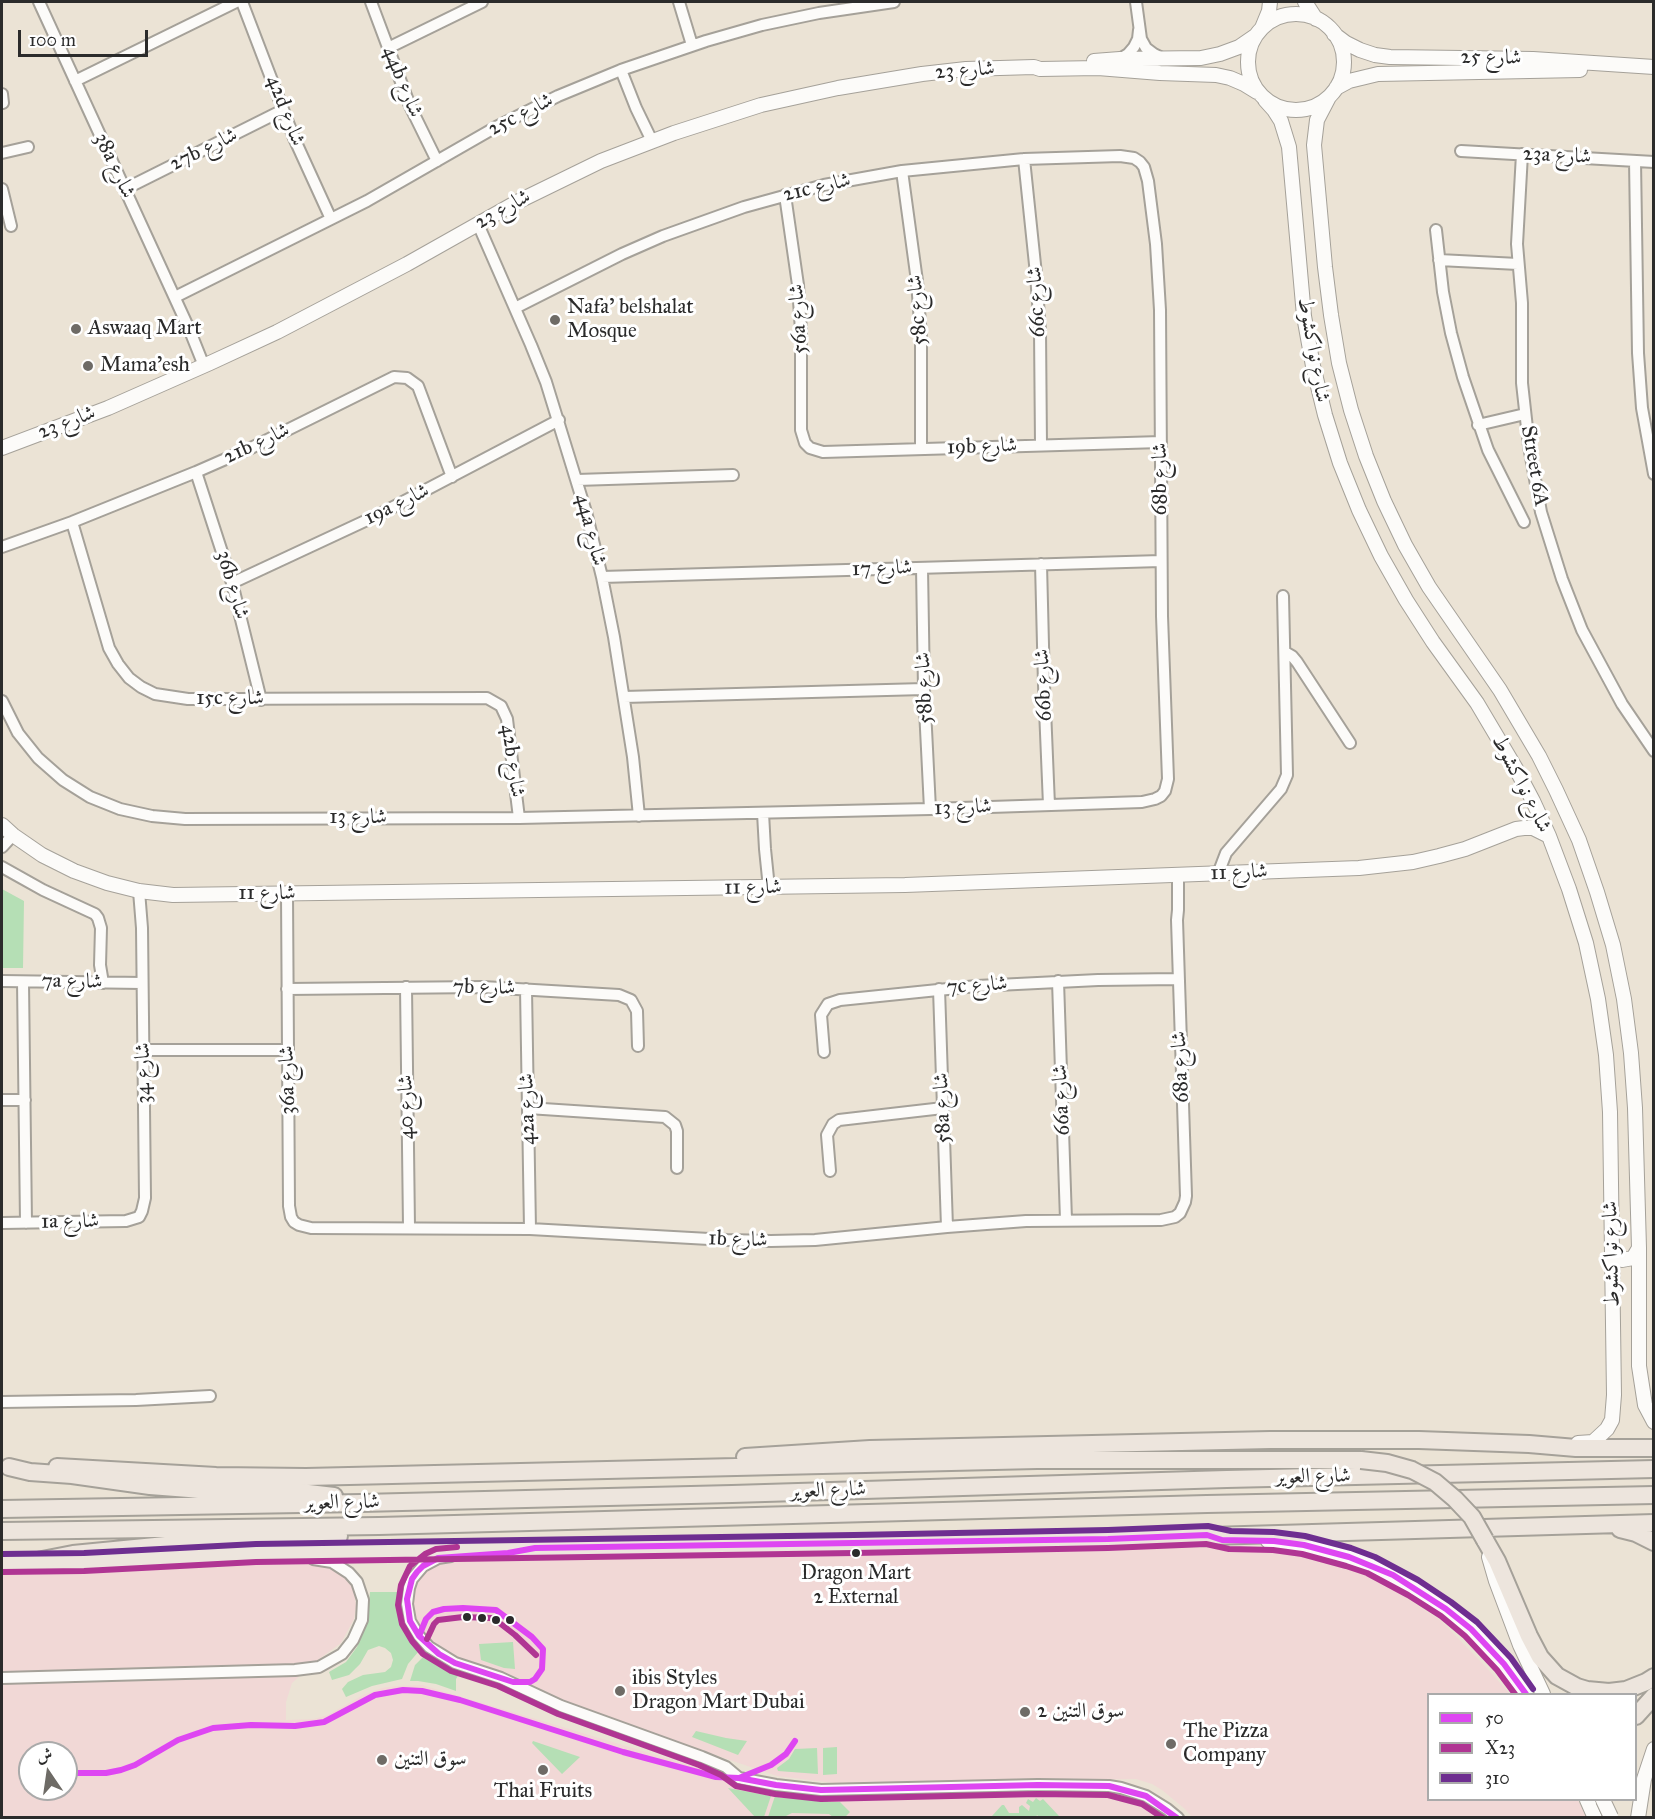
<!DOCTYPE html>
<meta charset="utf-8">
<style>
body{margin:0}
#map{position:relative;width:1655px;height:1819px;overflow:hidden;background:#ebe3d5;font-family:"IM FELL Great Primer",Amiri,serif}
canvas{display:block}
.frame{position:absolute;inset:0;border:3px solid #2b2b2b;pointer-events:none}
.legend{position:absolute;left:1427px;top:1693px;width:210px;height:108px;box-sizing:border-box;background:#fff;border:2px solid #aaa;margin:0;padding:8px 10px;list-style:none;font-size:18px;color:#2b2b2b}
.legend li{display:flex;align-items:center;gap:12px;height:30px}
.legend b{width:30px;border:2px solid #aaa}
.north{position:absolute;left:18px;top:1741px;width:60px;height:60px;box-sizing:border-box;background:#fff;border:2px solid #aaa;border-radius:50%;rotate:347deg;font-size:16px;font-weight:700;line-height:24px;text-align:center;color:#2b2b2b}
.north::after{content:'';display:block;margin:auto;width:21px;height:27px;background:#6e6b66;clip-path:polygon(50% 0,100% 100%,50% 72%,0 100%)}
.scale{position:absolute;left:18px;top:30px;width:130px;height:27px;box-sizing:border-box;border:3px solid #2b2b2b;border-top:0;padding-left:8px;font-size:18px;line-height:21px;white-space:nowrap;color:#2b2b2b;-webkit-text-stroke:4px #fff;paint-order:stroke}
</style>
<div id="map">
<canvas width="1655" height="1819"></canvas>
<div class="frame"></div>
<ul class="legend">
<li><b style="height:8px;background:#de46f2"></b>50</li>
<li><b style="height:8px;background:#b03593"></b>X23</li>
<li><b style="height:8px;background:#6e2e90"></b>310</li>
</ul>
<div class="north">ش</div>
<div class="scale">100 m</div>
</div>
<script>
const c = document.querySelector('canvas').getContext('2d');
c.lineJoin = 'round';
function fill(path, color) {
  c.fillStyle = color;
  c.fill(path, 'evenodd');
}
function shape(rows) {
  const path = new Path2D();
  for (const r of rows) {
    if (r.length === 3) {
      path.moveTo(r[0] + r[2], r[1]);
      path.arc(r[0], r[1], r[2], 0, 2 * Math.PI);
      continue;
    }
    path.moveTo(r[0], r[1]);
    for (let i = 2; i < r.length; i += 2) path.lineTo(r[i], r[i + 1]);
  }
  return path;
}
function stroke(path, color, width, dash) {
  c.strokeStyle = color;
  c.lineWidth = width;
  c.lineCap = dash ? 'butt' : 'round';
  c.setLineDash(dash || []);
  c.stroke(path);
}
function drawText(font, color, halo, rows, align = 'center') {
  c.font = font + ' "IM FELL Great Primer",Amiri,serif';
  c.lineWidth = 6;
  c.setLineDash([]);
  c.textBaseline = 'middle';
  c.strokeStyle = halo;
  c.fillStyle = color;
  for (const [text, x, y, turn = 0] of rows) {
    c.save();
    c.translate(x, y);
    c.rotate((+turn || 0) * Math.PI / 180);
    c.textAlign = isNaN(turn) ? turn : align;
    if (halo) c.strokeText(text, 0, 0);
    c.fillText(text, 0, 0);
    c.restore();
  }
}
fill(shape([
 [1187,1547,1303,1552,1348,1564,1393,1589,1441,1621,1485,1666,1510,1694,1428,1694,1428,1800,1578,1800,1586,1817,1192,1817,1185,1809,1162,1790,1152,1784,1136,1779,834,1783,777,1776,441,1662,424,1650,410,1633,404,1621,400,1595,405,1576,410,1568,421,1562],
 [327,1563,343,1573,354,1590,356,1606,354,1619,341,1643,315,1662,292,1683,286,1702,286,1720,314,1719,328,1715,363,1695,382,1688,396,1686,422,1685,773,1790,814,1795,1109,1792,1143,1801,1154,1807,1168,1817,2,1817,2,1574,72,1572,188,1566],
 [30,1753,66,1753,66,1789,30,1789]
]), '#f1d8d6');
fill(shape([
 [2,889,24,901,23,968,2,968],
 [370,1592,398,1592,400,1621,405,1634,419,1651,408,1664,402,1679,372,1686,346,1697,342,1689,348,1682,363,1675,385,1672,391,1667,393,1660,391,1653,385,1648,379,1646,368,1650,360,1664,349,1675,332,1680,329,1672,346,1662,357,1647,367,1623],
 [513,1642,515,1669,504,1668,481,1660,479,1644],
 [426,1654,441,1664,461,1671,456,1679,456,1691,436,1684,418,1681,410,1681,415,1665],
 [696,1731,726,1738,747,1741,738,1755,692,1737],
 [533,1741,580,1757,562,1774,532,1743],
 [837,1747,837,1774,823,1775,823,1748],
 [817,1748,818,1774,778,1771,777,1768,789,1759,795,1749],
 [728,1788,771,1796,764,1817,755,1817],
 [775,1796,782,1798,827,1797,828,1802,840,1802,850,1812,845,1817,833,1817,829,1814,792,1813,784,1817,768,1817],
 [1036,1798,1040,1801,1043,1799,1059,1816,1058,1818,1039,1817,1037,1815,1036,1817,992,1817,992,1816,1002,1805,1004,1805,1009,1813,1019,1813,1019,1807,1022,1805,1029,1811,1030,1806,1026,1803,1028,1799,1033,1802]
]), '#b5dfb5');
const minor = shape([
 [39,2,190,331,204,366],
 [242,2,294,138,331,219],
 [371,2,410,106,437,161],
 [679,2,692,45],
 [1136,2,1141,39,1146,48,1154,54,1162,58],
 [388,48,482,2],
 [1120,59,1128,54,1134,47,1138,39,1139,30],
 [621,70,636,108,652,141],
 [75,81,236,2],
 [2,94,3,103],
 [1461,151,1654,162],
 [2,153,28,147],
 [1522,154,1517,244,1522,303,1522,383,1529,446,1541,512,1562,579,1582,630,1622,704,1654,751],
 [1024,159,1036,274,1040,331,1041,445],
 [1635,161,1638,353,1642,408,1654,474],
 [902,171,917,281,921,337,921,449],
 [2,189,11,226],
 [125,189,283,110],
 [785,195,798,285,801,331,801,430,805,443,810,448,823,452,1161,442],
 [478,224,531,345,546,382,586,512,602,577,614,637,633,757,639,816],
 [1436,230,1443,292,1451,333,1463,377,1488,450,1524,522],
 [1439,260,1518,264],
 [175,297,367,201,496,127,558,96,621,70,706,41,762,25,819,13,894,2],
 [1478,425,1525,414],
 [196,472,232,583,261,700],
 [577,480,733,475],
 [72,522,109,648,118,664,129,678,141,687,155,694,188,699,487,698,501,706,507,719,519,818],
 [2,547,72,522,196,472,253,447,394,377,407,378,418,386,452,477],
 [1041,564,1044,685,1049,805],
 [922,568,924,689,930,809],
 [602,577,1161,561],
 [232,583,380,514,559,420],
 [1285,652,1292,656,1297,662,1350,743],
 [624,697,924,689],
 [2,701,18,733,38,758,63,780,90,797,120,809,152,816,185,819,519,818,930,809,1142,802,1155,799,1161,796,1165,791,1168,779,1162,616,1160,310,1156,244,1148,181,1144,167,1140,162,1134,158,1120,156,1024,159,902,171,824,185,744,207,663,236,622,254,515,308],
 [763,813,765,849,769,888],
 [2,847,13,835],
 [2,867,43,890,95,914,98,918,101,928,100,965,103,983],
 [1218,874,1226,853,1281,789,1287,775,1283,596],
 [287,894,289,1206,291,1217,294,1222,299,1225,311,1228,530,1229,727,1240,771,1241,815,1240,947,1227,1026,1221,1161,1220,1175,1217,1180,1213,1185,1202,1186,1196,1177,920,1178,910,1178,875],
 [2,981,142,983],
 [1058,981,1066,1220],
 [23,982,26,1223],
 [406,987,409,1227],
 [287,989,483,987,619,995,631,1000,637,1011,638,1046],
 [526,989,530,1229],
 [939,989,947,1227],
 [143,1050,287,1050],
 [824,1052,821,1015,828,1004,840,1000,977,986,1098,980,1178,979],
 [2,1100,25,1100],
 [528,1108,665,1117,675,1125,677,1131,677,1168],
 [830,1171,827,1135,833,1124,839,1120,943,1108],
 [2,1223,126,1221,139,1217,142,1211,145,1198,142,928,139,891],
 [2,1402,136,1400,210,1396],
 [451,1556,438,1558,423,1566,412,1579,409,1588,407,1604,410,1621,419,1636,429,1647,455,1663,501,1678,561,1706,702,1757,726,1767,739,1778,776,1785,821,1790,1038,1785,1109,1786,1121,1788,1146,1796,1167,1809,1178,1818],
 [2,1678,295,1670,319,1667,342,1654,353,1640,362,1620,363,1600,357,1582,349,1573,332,1562,313,1559]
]);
const tertiary = shape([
 [1305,2,1316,19],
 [1296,62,48],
 [1262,28,1269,11,1270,2],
 [1334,34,1346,43,1360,50,1375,55,1390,57,1533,59,1654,67],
 [1094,61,1120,59,1201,58,1220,54,1239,47,1255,36],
 [1336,88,1349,81,1378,74,1580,70],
 [1329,97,1317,120,1314,145,1325,267,1331,315,1339,363,1351,410,1366,456,1384,501,1405,545,1429,587,1500,690,1539,756,1556,790,1579,840,1597,892,1613,945,1624,999,1631,1053,1635,1108,1639,1248,1639,1366,1645,1405,1654,1422],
 [1265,100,1274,110,1281,121,1289,147,1304,316,1313,366,1325,415,1340,463,1359,510,1381,556,1406,600,1433,642,1477,703,1515,767,1533,801,1549,836,1569,889,1586,943,1598,999,1606,1055,1610,1112,1614,1395,1612,1420,1607,1429,1593,1442,1578,1443],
 [2,448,108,408,210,363,277,332,407,264,517,202,601,161,674,133,761,105,838,88,922,74,966,69,1034,67,1040,69,1098,68,1160,73,1216,75,1230,78,1244,84,1257,92],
 [2,825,13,835,42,855,74,871,107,883,139,891,173,895,905,885,1359,868,1413,862,1439,856,1465,849,1516,829,1524,828,1533,828,1549,836],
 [1612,1246,1617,1257,1622,1260,1633,1258,1639,1248],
 [1268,1541,1304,1545,1349,1557,1371,1565,1413,1587,1446,1609,1471,1629,1504,1664,1526,1694],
 [1489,1557,1496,1581,1520,1645,1543,1694],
 [1587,1800,1595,1818],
 [1638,1818,1644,1779,1654,1749]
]);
const primary = shape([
 [745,1457,870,1449,1270,1440,1419,1440,1529,1444,1576,1448,1654,1448],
 [57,1467,216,1476,306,1477,1037,1460,1361,1460],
 [1620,1529,1636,1533,1654,1542],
 [1485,1540,1497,1561,1529,1636,1540,1657,1557,1676,1577,1687,1587,1690,1609,1692,1626,1690,1646,1682,1654,1677],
 [2,1563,84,1562,256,1553,1108,1539,1654,1523],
 [1636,1716,1654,1696]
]);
const trunk = shape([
 [9,1467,30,1472,72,1475,150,1486,215,1491,291,1491,334,1496],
 [2,1509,361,1503,732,1494,1227,1479,1654,1469],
 [2,1531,379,1526,1207,1504,1654,1495],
 [32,1562,73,1554,176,1544,339,1536]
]);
stroke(minor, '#a5a199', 14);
stroke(tertiary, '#a5a199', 16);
stroke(primary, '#a5a199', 20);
stroke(trunk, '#a5a199', 20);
stroke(minor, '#fcfbf9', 10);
stroke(tertiary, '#fcfbf9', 14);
stroke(primary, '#ede5dd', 16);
stroke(trunk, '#ede5dd', 16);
const tertiaryBridge = shape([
 [1603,1800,1611,1817]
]);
const primaryBridge = shape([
 [1361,1460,1387,1463,1412,1470,1435,1482,1455,1499,1472,1517,1485,1540]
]);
stroke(tertiaryBridge, '#a5a199', 16, []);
stroke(primaryBridge, '#a5a199', 20, []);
stroke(tertiaryBridge, '#fcfbf9', 14);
stroke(primaryBridge, '#ede5dd', 16);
stroke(shape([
 [463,1608,496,1610,532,1637,543,1649,542,1669,535,1679,530,1682,513,1682,455,1663,439,1654,419,1636,426,1619,433,1612,444,1609,463,1608],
 [419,1636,410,1621,407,1599,412,1579,417,1572,423,1566,438,1558,508,1553,535,1548,1108,1539,1207,1535,1222,1540,1274,1541,1304,1545,1349,1557,1393,1575,1446,1609,1471,1629,1504,1664,1526,1694],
 [66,1773,106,1773,121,1770,135,1765,178,1740,213,1728,251,1725,295,1726,324,1722,375,1695,403,1690,422,1691,460,1700,623,1752,716,1777,739,1778,776,1785,821,1790,1038,1785,1109,1786,1146,1796,1177,1818],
 [739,1778,771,1765,786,1754,795,1741]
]), '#de46f2', 6);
stroke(shape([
 [457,1547,436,1549,425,1554,410,1566,401,1585,398,1605,402,1624,412,1641,423,1654,451,1671,498,1686,558,1714,699,1765,721,1775,736,1786,775,1794,821,1799,1038,1794,1108,1795,1142,1804,1163,1818],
 [2,1572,84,1571,256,1562,854,1553,1108,1548,1206,1544,1229,1549,1273,1550,1302,1554,1346,1566,1367,1573,1408,1595,1441,1616,1465,1636,1497,1670,1515,1694],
 [427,1639,434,1624,438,1620,463,1617,491,1618,497,1621,515,1635,536,1655]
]), '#b03593', 6);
stroke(shape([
 [2,1554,84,1553,256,1544,854,1535,1108,1530,1208,1526,1231,1531,1274,1532,1305,1536,1351,1548,1375,1557,1418,1580,1451,1602,1477,1622,1511,1658,1533,1689]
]), '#6e2e90', 6);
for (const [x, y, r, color] of [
 [555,320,6,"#6e6b66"],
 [76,329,6,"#6e6b66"],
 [88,366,6,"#6e6b66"],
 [856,1553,5,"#2b2b2b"],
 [467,1617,5,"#2b2b2b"],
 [482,1618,5,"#2b2b2b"],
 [496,1620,5,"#2b2b2b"],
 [510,1620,5,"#2b2b2b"],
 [620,1691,6,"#6e6b66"],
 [1025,1712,6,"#6e6b66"],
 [1171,1744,6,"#6e6b66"],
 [382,1760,6,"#6e6b66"],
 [543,1770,6,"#6e6b66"]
]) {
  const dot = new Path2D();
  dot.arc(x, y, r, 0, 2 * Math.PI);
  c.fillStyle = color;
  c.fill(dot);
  stroke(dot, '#fff', 2);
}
drawText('20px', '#2b2b2b', '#fff', [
 ["Dragon Mart",856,1574],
 ["2 External",856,1598]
]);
drawText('21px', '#2b2b2b', '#fff', [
 ["شارع 25",1491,58,1],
 ["شارع 23",965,71,-4],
 ["44b شارع",402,82,68],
 ["42d شارع",285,111,69],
 ["25c شارع",521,115,-27],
 ["27b شارع",204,150,-26],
 ["23a شارع",1557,156,3],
 ["38a شارع",114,166,65],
 ["21c شارع",817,188,-13],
 ["شارع 23",503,210,-29],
 ["66c شارع",1037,302,-93],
 ["58c شارع",918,310,-94],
 ["56a شارع",799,319,-93],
 ["شارع نواكشوط",1313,350,80],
 ["شارع 23",67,423,-21],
 ["21b شارع",257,444,-25],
 ["19b شارع",982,447,-2],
 ["Street 6A",1534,466,80],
 ["68b شارع",1161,479,-90],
 ["19a شارع",397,505,-26],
 ["44a شارع",590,530,76],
 ["شارع 17",882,569,-2],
 ["36b شارع",232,585,74],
 ["66b شارع",1044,685,-92],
 ["58b شارع",925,688,-92],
 ["15c شارع",230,699],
 ["42b شارع",512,761,82],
 ["شارع نواكشوط",1521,784,63],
 ["شارع 13",963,808,-2],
 ["شارع 13",358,818],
 ["شارع 11",1239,873,-2],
 ["شارع 11",753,888,-1],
 ["شارع 11",267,894],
 ["7a شارع",72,982,1],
 ["7c شارع",977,986,-4],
 ["7b شارع",484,988,1],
 ["68a شارع",1181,1067,-92],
 ["شارع 34",144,1073,-91],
 ["36a شارع",288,1080,-91],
 ["66a شارع",1062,1100,-92],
 ["شارع 40",407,1107,-91],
 ["58a شارع",943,1108,-92],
 ["42a شارع",528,1109,-91],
 ["1a شارع",70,1222,-1],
 ["1b شارع",738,1240,2],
 ["شارع نواكشوط",1612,1254,-91],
 ["شارع العوير",1313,1477,-1],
 ["شارع العوير",828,1491,-2],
 ["شارع العوير",342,1503,-1]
]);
drawText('21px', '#2b2b2b', '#fff', [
 ["Nafa' belshalat",567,308],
 ["Mosque",567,332],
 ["Aswaaq Mart",88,329],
 ["Mama'esh",100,366],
 ["ibis Styles",632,1679],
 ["Dragon Mart Dubai",632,1703],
 ["سوق التنين 2",1037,1712],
 ["The Pizza",1183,1732],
 ["Company",1183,1756],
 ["سوق التنين",394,1760],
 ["Thai Fruits",543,1792,"center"]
], 'left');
</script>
